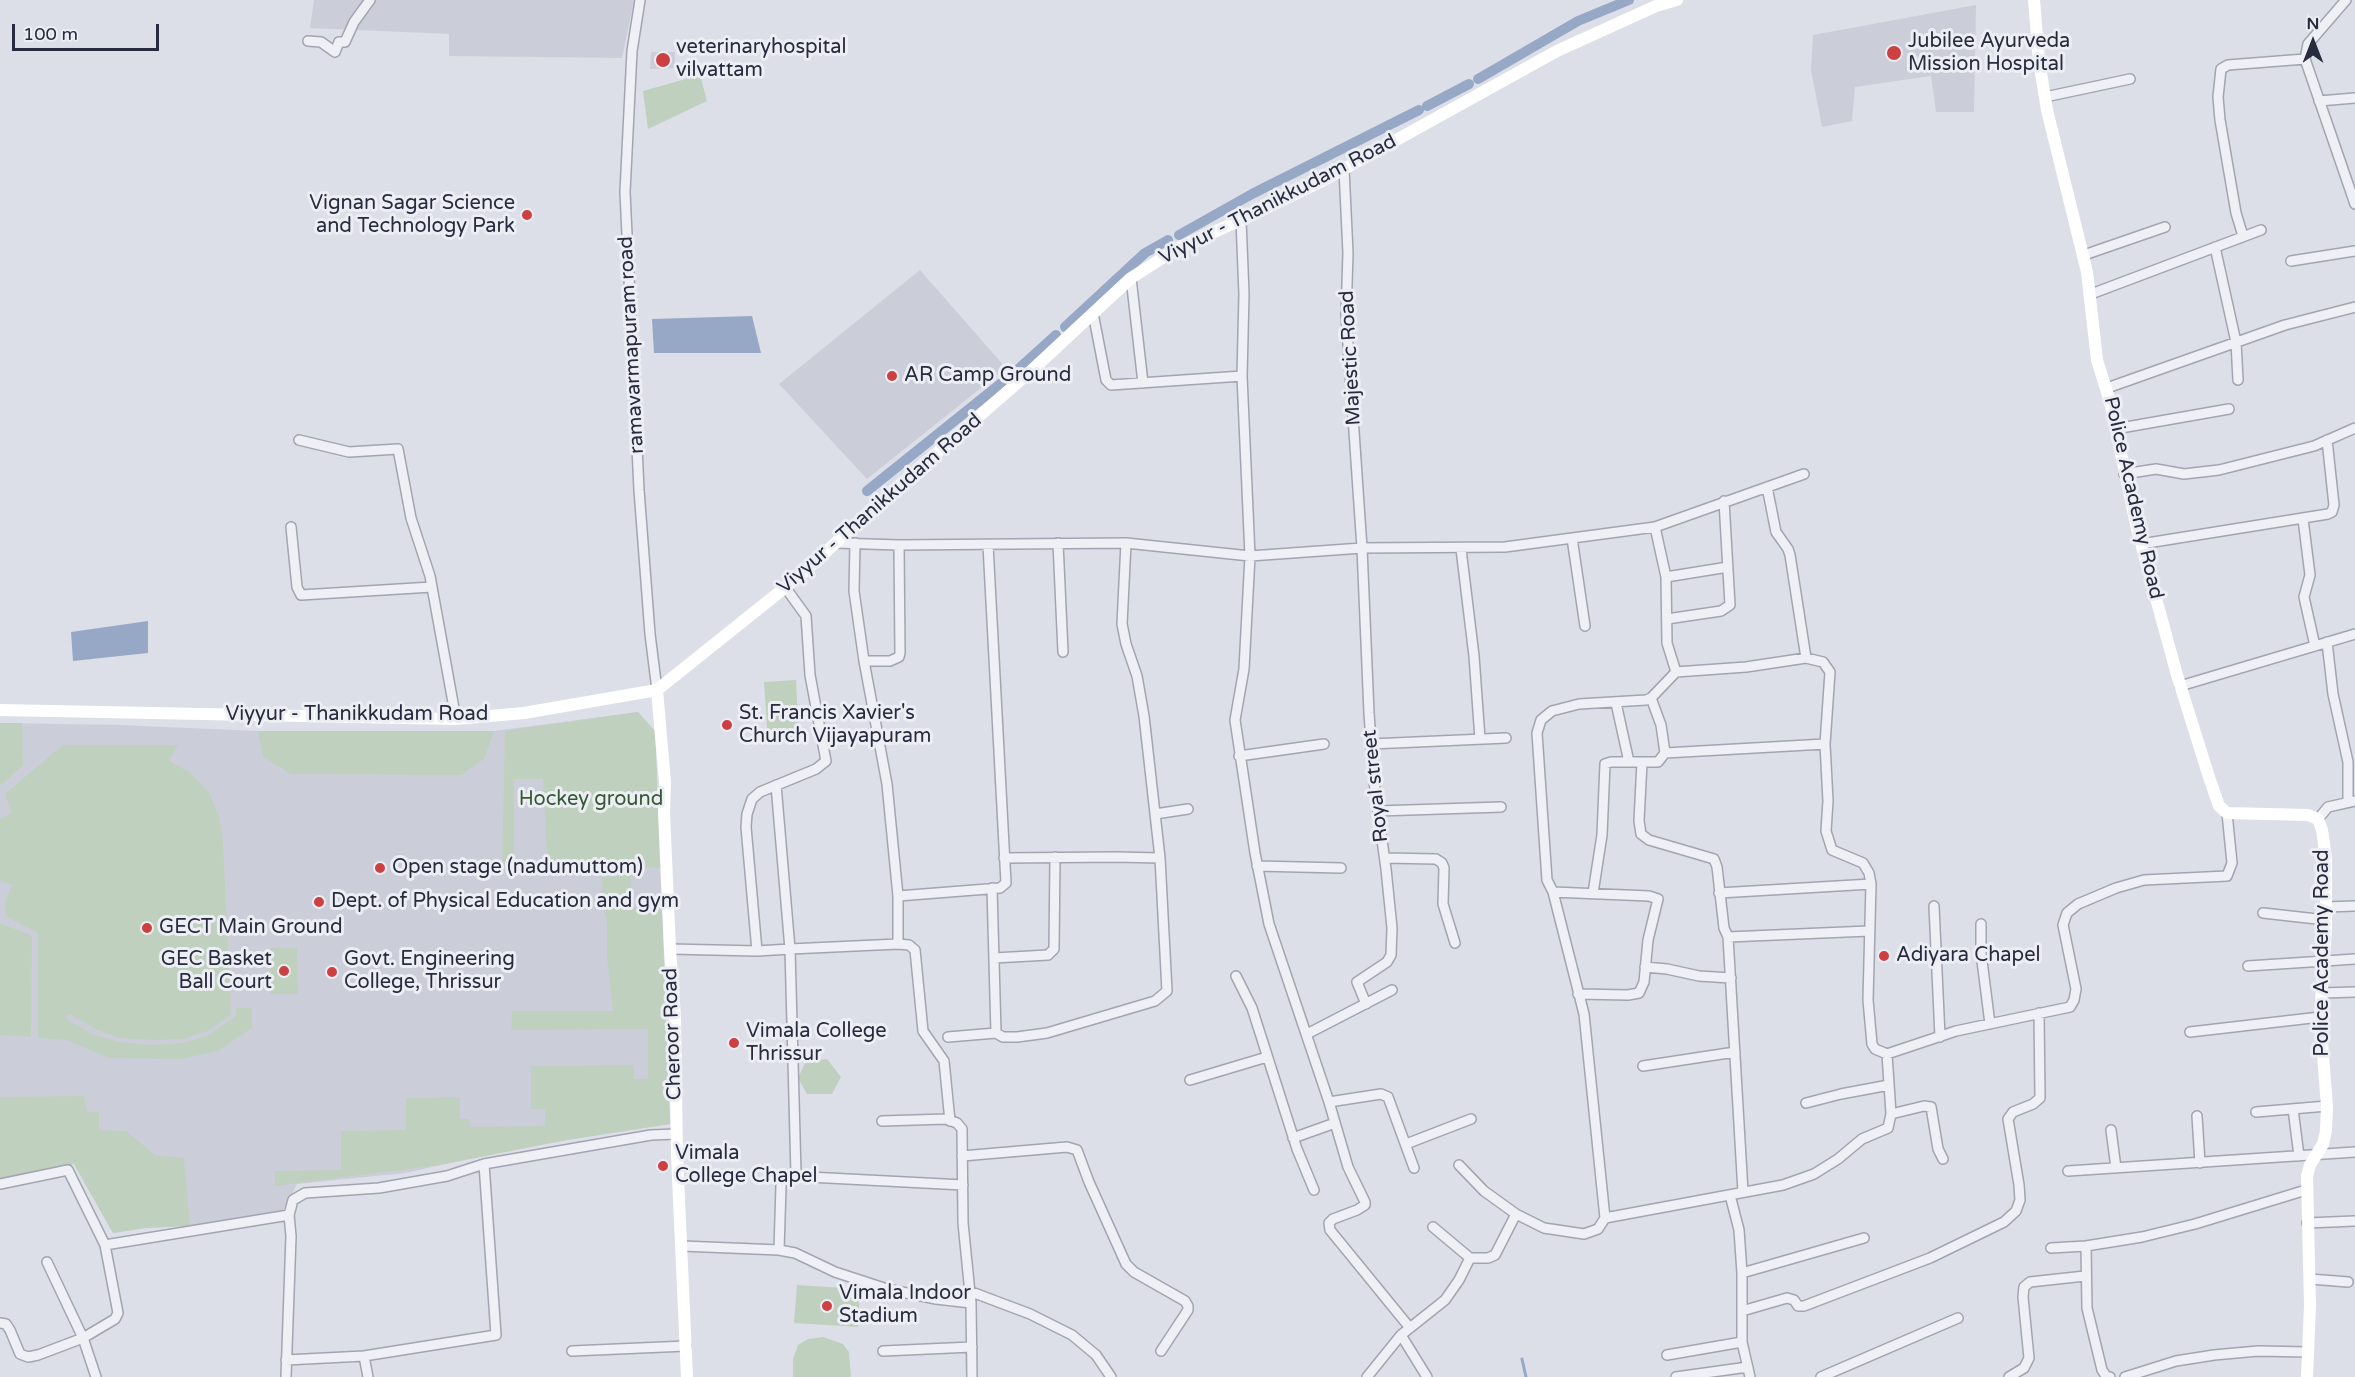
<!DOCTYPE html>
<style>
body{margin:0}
#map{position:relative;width:2355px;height:1377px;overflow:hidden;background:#dcdfe7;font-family:"Varela Round",sans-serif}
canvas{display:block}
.north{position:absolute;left:2283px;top:12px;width:60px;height:60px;-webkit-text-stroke:4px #eceef4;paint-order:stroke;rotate:0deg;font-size:16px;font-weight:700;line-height:24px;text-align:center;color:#262b3d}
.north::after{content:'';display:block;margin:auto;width:21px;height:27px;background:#262b3d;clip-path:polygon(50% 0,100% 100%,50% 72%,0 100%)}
.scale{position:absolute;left:12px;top:24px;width:147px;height:27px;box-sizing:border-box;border:3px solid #262b3d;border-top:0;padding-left:8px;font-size:18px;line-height:21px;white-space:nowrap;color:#262b3d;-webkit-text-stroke:4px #eceef4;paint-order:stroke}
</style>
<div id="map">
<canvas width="2355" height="1377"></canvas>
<div class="north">N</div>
<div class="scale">100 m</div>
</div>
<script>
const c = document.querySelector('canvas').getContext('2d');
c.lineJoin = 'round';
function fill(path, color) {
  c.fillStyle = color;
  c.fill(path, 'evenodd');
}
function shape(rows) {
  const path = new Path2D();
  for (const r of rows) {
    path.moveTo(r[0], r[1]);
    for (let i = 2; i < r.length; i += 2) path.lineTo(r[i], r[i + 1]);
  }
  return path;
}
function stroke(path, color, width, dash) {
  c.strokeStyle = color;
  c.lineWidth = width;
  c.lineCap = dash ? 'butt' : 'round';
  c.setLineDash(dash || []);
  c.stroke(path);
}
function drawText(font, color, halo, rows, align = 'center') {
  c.font = font + ' "Varela Round",sans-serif';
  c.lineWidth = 6;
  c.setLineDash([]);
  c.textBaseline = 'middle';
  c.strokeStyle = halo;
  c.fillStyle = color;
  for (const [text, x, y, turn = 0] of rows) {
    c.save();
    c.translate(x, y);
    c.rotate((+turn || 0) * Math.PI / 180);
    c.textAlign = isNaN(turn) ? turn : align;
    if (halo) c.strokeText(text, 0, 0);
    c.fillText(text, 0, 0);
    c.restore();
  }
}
fill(shape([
 [314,0,634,0,622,58,449,56,449,34,310,28],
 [1976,5,1974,112,1936,112,1931,76,1855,87,1852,121,1822,127,1811,70,1813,35],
 [651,52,675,52,675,68,650,69],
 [920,270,1006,368,867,479,779,384],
 [638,712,655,731,670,1124,515,1148,406,1173,297,1184,284,1209,274,1217,223,1224,146,1228,113,1233,74,1164,0,1178,0,723,120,725,258,731,494,731]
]), '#cbced8');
fill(shape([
 [700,75,707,101,648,129,643,91],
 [796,680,799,739,768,741,764,682],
 [638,712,655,731,661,868,639,867,548,871,543,779,514,779,514,871,502,871,505,731],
 [0,723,22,723,23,765,3,784,0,784],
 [258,731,494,731,484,759,461,775,291,774,263,757],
 [63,745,178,745,169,761,191,773,209,793,219,816,223,842,231,1015,206,1032,183,1039,154,1040,119,1038,98,1030,69,1014,65,1018,92,1034,119,1042,152,1045,183,1043,209,1035,236,1016,236,1008,252,1008,252,1028,218,1051,181,1059,109,1058,67,1040,38,1038,38,933,6,916,5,903,12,885,0,880,0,819,12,813,5,794],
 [631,875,632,907,662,906,670,1124,567,1140,440,1165,275,1186,275,1171,341,1170,341,1131,406,1130,406,1098,460,1097,460,1119,469,1119,470,1127,545,1126,545,1109,531,1109,531,1066,634,1065,634,1079,648,1079,648,1029,511,1030,512,1011,613,1011,607,958,607,922,603,907,602,877],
 [0,923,32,936,31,1037,0,1035],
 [270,948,297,948,298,994,270,994],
 [827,1059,841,1077,832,1094,807,1094,798,1078,806,1061],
 [84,1096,87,1112,99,1112,99,1130,126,1131,155,1155,184,1158,190,1226,146,1228,113,1233,74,1164,0,1178,0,1097],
 [797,1285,860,1289,858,1327,794,1323],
 [823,1337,843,1344,849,1352,851,1377,793,1377,793,1359,798,1345,808,1339]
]), '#c0d0be');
fill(shape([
 [752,316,761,353,654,353,652,319],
 [148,621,148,653,73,661,71,632]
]), '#97a8c7');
stroke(shape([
 [1522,1359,1526,1377]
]), '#97a8c7', 3);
stroke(shape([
 [1478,79,1578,21,1629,0],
 [1427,106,1469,84],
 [1179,235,1252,194,1419,110],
 [1065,327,1145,253,1168,240],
 [867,491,1014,373,1056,335]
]), '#97a8c7', 10);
const street = shape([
 [640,0,632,51,625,192,639,490,650,634,657,690],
 [2346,0,2308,44,2305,59,2355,204],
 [308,41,321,42,335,52,339,42,345,42,354,22,370,0],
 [2045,97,2130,79],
 [2319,101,2355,98],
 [1344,169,1348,253,1346,315,1362,548,1369,713,1374,782,1386,869,1392,928,1391,955,1387,962,1357,982,1366,1004],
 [1241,220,1244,294,1242,376,1250,556,1244,669,1235,720,1255,853,1269,924,1329,1102,1381,1094,1388,1097,1414,1168],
 [2243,236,2236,213,2220,120,2218,97,2221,69,2228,65,2305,59],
 [2215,247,2236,342,2238,380],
 [2084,255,2165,227],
 [2291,261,2355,251],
 [1131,278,1143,383],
 [2091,294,2261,230],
 [1093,313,1106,380,1111,385,1242,376],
 [2107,388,2285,325,2355,307],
 [2115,429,2229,409],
 [299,440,349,452,398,449,411,518,430,576,456,719],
 [2124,474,2156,469,2184,474,2219,470,2314,446,2355,428],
 [1767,487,1776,532,1788,549,1790,555,1806,658],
 [2303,519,2310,575,2304,597,2315,646],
 [291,527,297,587,301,595,432,587],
 [1655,527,1666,577,1667,643,1676,672,1746,667,1806,658,1823,662,1830,672,1825,744,1828,801,1826,831,1832,850,1863,863,1869,873,1871,884,1868,1000,1872,1044,1875,1049,1887,1054,1956,1031,2070,1007,2074,1000,2076,989,2063,925,2067,913,2078,904,2116,888,2144,880,2227,876,2232,863,2227,813],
 [1572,538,1585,626],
 [836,543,899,545,1126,543,1250,556,1362,548,1505,547,1655,527,1804,474],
 [855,543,854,591,864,661,887,784,898,896,1000,888,1006,883,988,545],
 [1058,543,1063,652],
 [2141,544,2328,514,2332,512,2334,505,2327,440],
 [1461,549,1474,656,1480,739],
 [1666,577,1728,567],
 [1667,619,1721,611,1730,605,1724,501],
 [2327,642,2333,694,2348,762,2348,802],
 [864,661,890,661,899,657,900,653,899,545],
 [2180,686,2355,634],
 [1616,703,1629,762],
 [1371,744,1506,738],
 [1665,753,1825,744],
 [1239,756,1324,744],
 [1642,762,1639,821,1641,834,1649,840,1714,859,1717,867,1724,928,1728,937,1869,931],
 [1378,811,1501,807],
 [1155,814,1188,809],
 [2318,819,2328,807,2355,801],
 [1004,858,1117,857,1160,858],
 [1385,858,1436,859,1442,863,1444,868,1443,904,1455,943],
 [1257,866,1341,868],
 [992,888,996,1033],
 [1553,892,1649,896,1658,899,1648,940,1644,982,1639,993,1628,995,1578,994],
 [1593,893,1602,835,1605,764,1611,762,1658,762,1665,753,1661,725,1651,698],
 [1719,893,1871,884],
 [1934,906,1940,1037],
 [2326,907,2355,906],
 [2263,913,2326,920],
 [1981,924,1981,953,1990,1024],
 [1728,937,1743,1192],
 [898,944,909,945,915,950,923,1031,944,1061,950,1121],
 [670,949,757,951,790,949,776,785],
 [757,951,746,827,747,814,752,799,760,792,816,769,826,761,810,675,806,616,785,587],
 [994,958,1048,955,1054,949,1055,857],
 [2248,966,2355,959],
 [1645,967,1667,969,1699,976,1731,978],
 [1236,976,1252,1008,1297,1149,1314,1190],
 [2322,993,2355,992],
 [2190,1032,2320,1017],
 [1307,1034,1392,990],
 [948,1037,996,1033,1003,1037,1017,1037,1047,1033,1155,1001,1167,991,1160,858,1144,716,1137,676,1126,644,1122,624,1126,543],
 [1643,1066,1735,1052],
 [1190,1080,1267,1057],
 [1329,1102,1348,1167,1365,1202,1365,1205,1357,1210,1333,1219,1329,1223,1330,1230,1410,1328],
 [1806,1103,1841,1094,1889,1085],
 [2293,1109,2299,1156],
 [2256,1112,2327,1106],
 [1891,1114,1924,1106,1931,1107,1938,1149,1943,1159],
 [2197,1116,2200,1163],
 [882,1121,946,1119,957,1123,962,1129,963,1223,971,1303,972,1377],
 [2111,1130,2116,1168],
 [1293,1138,1335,1123],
 [1406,1144,1471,1119],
 [962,1156,1067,1147,1077,1150,1089,1182,1126,1264,1134,1272,1185,1301,1188,1306,1188,1310,1161,1351],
 [1459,1165,1484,1191,1516,1214,1544,1228,1584,1234,1598,1229,1605,1218,1783,1185,1814,1174,1838,1159,1862,1139,1888,1128,1891,1114,1887,1054],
 [2068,1171,2355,1152],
 [796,1174,790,949,898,944,898,896],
 [0,1184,68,1170,105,1245,289,1215],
 [1730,1195,1739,1230,1742,1273,1742,1342,1750,1377],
 [1605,1218,1584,1014,1553,892,1547,880,1537,733,1541,720,1552,711,1579,704,1646,700,1651,698,1676,672],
 [2307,1223,2355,1221],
 [682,1246,779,1250,781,1186,782,1180,790,1176,963,1185],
 [2051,1248,2086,1246],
 [779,1250,795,1253,835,1272,887,1289,936,1299,971,1303],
 [1470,1258,1488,1258,1495,1255,1516,1214],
 [1742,1273,1864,1238],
 [2310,1279,2348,1282],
 [969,1291,1030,1314,1072,1335,1096,1355,1111,1377],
 [1742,1311,1787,1298,1794,1300,1798,1306,1804,1306,1930,1258,2004,1222,2016,1211,2020,1200,2019,1185,2008,1119,2013,1112,2033,1104,2040,1098,2039,1013],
 [0,1323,6,1324,10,1330,20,1354,28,1357,38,1355,83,1338,47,1262],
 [1401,1335,1427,1377],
 [572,1351,686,1346],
 [883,1351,972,1347],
 [1667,1355,1742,1342],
 [364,1356,368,1377],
 [286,1360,364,1356,496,1335,484,1164],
 [96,1377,83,1338,115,1319,118,1313,105,1245],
 [286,1377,291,1236,289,1215,293,1200,305,1193,379,1188,447,1176,484,1164,651,1135,676,1134],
 [1367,1377,1401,1335,1445,1300,1459,1280,1470,1258,1433,1227],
 [1676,1377,1748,1367],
 [1821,1377,1958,1318],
 [2009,1377,2024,1368,2029,1358,2023,1297,2024,1287,2030,1282,2085,1276],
 [2110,1377,2106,1376,2102,1370,2087,1308,2086,1246,2142,1237,2195,1224,2306,1190],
 [2125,1377,2176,1361,2214,1355,2258,1351,2307,1352]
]);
stroke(street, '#a2a5b1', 12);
stroke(street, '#eff0f5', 9);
stroke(shape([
 [2034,0,2039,61,2047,110,2087,272,2097,360,2110,402,2137,529,2177,675,2209,777,2219,806,2227,813,2308,815,2318,819,2322,830,2326,858,2326,930,2320,1017,2327,1106,2326,1131,2323,1144,2310,1165,2307,1176,2310,1306,2307,1377],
 [657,690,665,782,664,812,670,949,675,1017,677,1155,687,1377],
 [0,710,456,719,524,713,657,690,802,574,870,511,1031,371,1131,278,1178,248,1241,220,1324,180,1557,51,1656,6,1677,0]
]), '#fff', 12);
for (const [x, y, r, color] of [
 [1894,53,8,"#cd4042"],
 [663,60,8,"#cd4042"],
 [527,215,6,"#cd4042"],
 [892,376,6,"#cd4042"],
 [727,725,6,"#cd4042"],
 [380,868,6,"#cd4042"],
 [319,902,6,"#cd4042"],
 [147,928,6,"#cd4042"],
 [1884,956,6,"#cd4042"],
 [284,971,6,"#cd4042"],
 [332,972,6,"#cd4042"],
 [734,1043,6,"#cd4042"],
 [663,1166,6,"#cd4042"],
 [827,1306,6,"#cd4042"]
]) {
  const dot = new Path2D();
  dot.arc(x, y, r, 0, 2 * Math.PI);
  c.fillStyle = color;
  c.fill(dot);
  stroke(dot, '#eceef4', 2);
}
drawText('20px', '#262b3d', '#eceef4', [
 ["Jubilee Ayurveda",1908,42],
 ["Mission Hospital",1908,65],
 ["veterinaryhospital",676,48],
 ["vilvattam",676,71],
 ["Vignan Sagar Science",515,204,"right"],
 ["and Technology Park",515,227,"right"],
 ["AR Camp Ground",904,376],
 ["St. Francis Xavier's",739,714],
 ["Church Vijayapuram",739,737],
 ["Open stage (nadumuttom)",392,868],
 ["Dept. of Physical Education and gym",331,902],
 ["GECT Main Ground",159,928],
 ["Adiyara Chapel",1896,956],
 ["GEC Basket",272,960,"right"],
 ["Ball Court",272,983,"right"],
 ["Govt. Engineering",344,960],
 ["College, Thrissur",344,983],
 ["Vimala College",746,1032],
 ["Thrissur",746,1055],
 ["Vimala",675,1154],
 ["College Chapel",675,1177],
 ["Vimala Indoor",839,1294],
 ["Stadium",839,1317]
], 'left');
drawText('20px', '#262b3d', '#eceef4', [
 ["Viyyur - Thanikkudam Road",1278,200,-27],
 ["ramavarmapuram road",632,345,-93],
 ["Majestic Road",1351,358,-93],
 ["Police Academy Road",2133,498,77],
 ["Viyyur - Thanikkudam Road",880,504,-41],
 ["Viyyur - Thanikkudam Road",357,715],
 ["Royal street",1376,786,-96],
 ["Police Academy Road",2323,953,-90],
 ["Cheroor Road",673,1034,-92]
]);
drawText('20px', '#355834', '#eceef4', [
 ["Hockey ground",591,800]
]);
</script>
